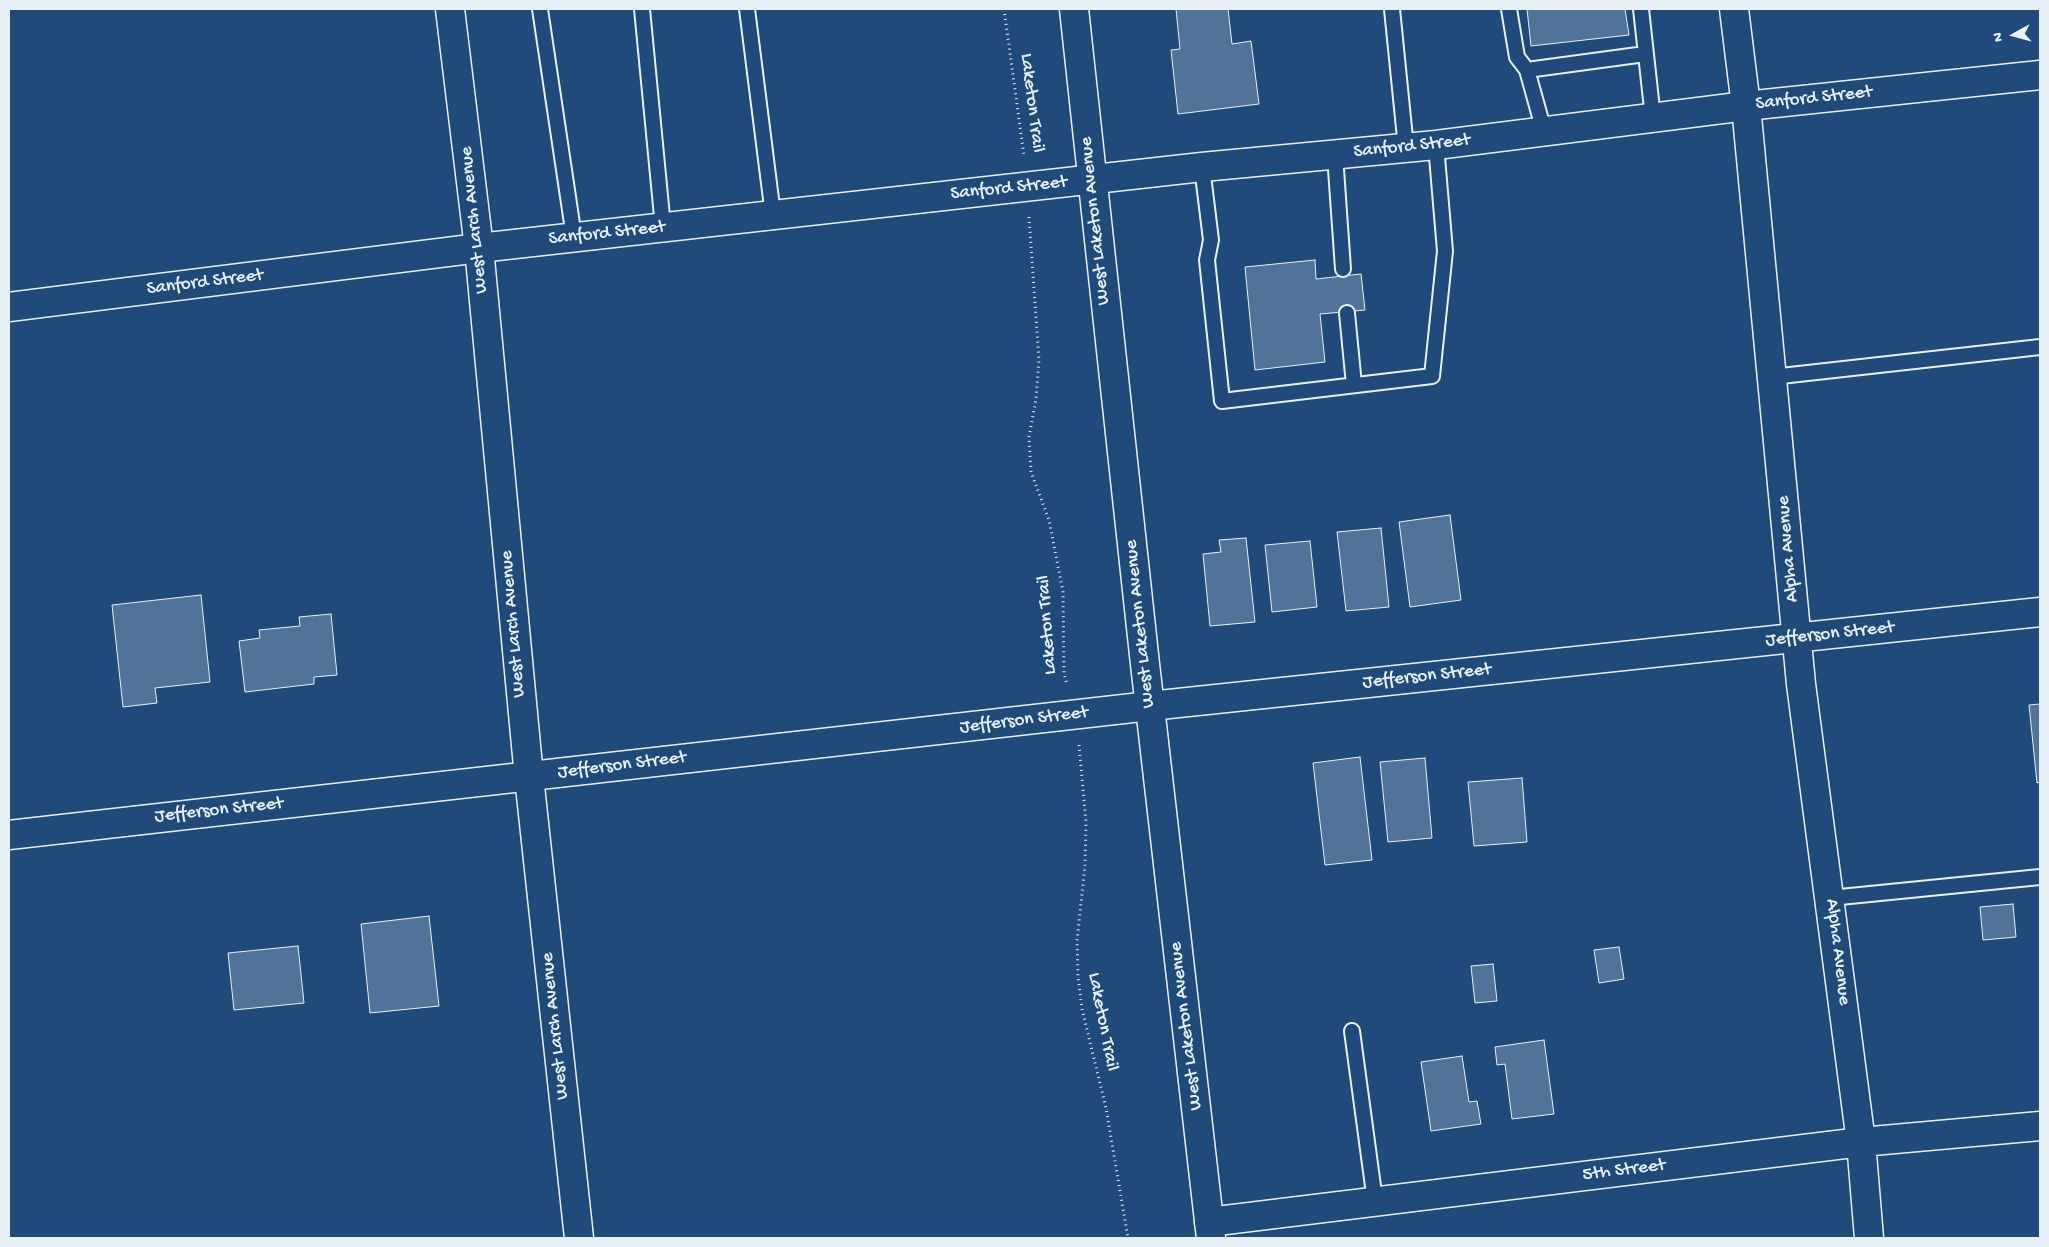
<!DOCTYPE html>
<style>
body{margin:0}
#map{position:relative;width:2049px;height:1247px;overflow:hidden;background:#1f4a7a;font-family:"Gochi Hand",sans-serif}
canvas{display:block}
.frame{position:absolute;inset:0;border:10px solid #e8f1f8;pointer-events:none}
.north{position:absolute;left:1989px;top:10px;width:50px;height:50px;-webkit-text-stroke:4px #1f4a7a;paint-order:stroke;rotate:263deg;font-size:14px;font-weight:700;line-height:20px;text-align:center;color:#e8f1f8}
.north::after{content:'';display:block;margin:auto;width:18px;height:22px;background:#e8f1f8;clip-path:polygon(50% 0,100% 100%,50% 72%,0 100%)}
</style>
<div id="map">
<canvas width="2049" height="1247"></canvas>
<div class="frame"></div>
<div class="north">N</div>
</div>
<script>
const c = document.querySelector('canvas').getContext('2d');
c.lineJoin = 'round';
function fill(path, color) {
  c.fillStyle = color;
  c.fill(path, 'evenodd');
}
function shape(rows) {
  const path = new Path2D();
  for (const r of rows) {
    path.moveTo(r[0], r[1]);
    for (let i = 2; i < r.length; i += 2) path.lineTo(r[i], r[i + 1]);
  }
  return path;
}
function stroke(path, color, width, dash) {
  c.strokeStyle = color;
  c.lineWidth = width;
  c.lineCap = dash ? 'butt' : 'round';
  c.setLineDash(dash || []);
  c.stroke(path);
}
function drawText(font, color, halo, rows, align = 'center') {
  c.font = font + ' "Gochi Hand",sans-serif';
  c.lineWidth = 5;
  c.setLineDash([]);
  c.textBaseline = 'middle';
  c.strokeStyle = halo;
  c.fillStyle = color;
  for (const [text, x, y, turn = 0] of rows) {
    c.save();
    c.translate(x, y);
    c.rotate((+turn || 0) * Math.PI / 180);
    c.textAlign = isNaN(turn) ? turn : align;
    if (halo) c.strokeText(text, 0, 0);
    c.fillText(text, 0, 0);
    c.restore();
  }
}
const building = shape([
 [1176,9,1228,9,1232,44,1251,41,1259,104,1178,114,1171,50,1180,49,1176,9],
 [1527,9,1625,9,1629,35,1531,46,1527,9],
 [1315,260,1316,279,1361,274,1365,310,1320,314,1325,362,1255,370,1245,267,1315,260],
 [1450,515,1461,600,1410,607,1399,522,1450,515],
 [1381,528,1389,607,1346,611,1337,532,1381,528],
 [1246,538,1255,622,1210,626,1203,554,1221,552,1219,540,1246,538],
 [1310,541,1317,607,1272,612,1265,545,1310,541],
 [201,595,210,682,155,688,157,703,123,707,112,605,201,595],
 [331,614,337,675,314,677,314,684,245,692,239,641,260,638,259,630,300,626,299,617,331,614],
 [2040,704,2040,782,2037,783,2029,705,2040,704],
 [1360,757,1372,860,1325,865,1313,763,1360,757],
 [1425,758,1432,838,1388,842,1380,762,1425,758],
 [1522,778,1527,842,1474,846,1468,782,1522,778],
 [2013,904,2016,937,1983,940,1980,907,2013,904],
 [429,916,439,1006,370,1013,361,924,429,916],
 [298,946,304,1003,234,1010,228,953,298,946],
 [1619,947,1624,979,1599,983,1594,950,1619,947],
 [1493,964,1497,1001,1475,1003,1471,966,1493,964],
 [1544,1040,1554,1114,1512,1119,1505,1064,1497,1065,1495,1047,1544,1040],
 [1462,1056,1469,1102,1477,1101,1481,1124,1431,1131,1421,1062,1462,1056]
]);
fill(building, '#517399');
stroke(building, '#e8f1f8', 1);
const lane = shape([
 [540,9,574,237],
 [642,9,663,227],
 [747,9,773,215],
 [1392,9,1406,148],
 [1509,9,1517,57,1527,70,1544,131],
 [1641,9,1653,118],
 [1527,70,1645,54],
 [1335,155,1343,269],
 [1202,167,1211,240,1207,260,1222,401,1432,376,1445,251,1436,145],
 [1347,313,1354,385],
 [1772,377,2040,347],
 [1830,898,2040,877],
 [1352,1031,1375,1201]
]);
const street = shape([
 [450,9,479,248,529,777,579,1238],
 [1734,9,1746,106,1801,684,1861,1142,1869,1238],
 [9,835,1150,706,2040,612],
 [1209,1222,1861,1142,2040,1126]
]);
const secondary = shape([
 [1074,9,1145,664,1211,1238],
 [9,307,479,248,1202,167,1436,145,1746,106,2040,75]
]);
stroke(lane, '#e8f1f8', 18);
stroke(street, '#e8f1f8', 31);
stroke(secondary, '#e8f1f8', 31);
stroke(shape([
 [1004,9,1024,156],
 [1029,217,1039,360,1036,399,1029,437,1031,472,1049,520,1063,592,1064,673,1067,685],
 [1079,745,1086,822,1085,865,1077,941,1078,977,1082,1009,1106,1108,1128,1238]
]), '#e8f1f8', 3, [1, 4]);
stroke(lane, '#1f4a7a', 14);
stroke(street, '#1f4a7a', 28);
stroke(secondary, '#1f4a7a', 28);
drawText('19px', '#e8f1f8', '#1f4a7a', [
 ["Sanford Street",1814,99,-6],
 ["Laketon Trail",1031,103,83],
 ["Sanford Street",1412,147,-6],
 ["Sanford Street",1009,189,-6],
 ["West Larch Avenue",475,220,-96],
 ["West Laketon Avenue",1096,221,-96],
 ["Sanford Street",607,234,-6],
 ["Sanford Street",205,283,-7],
 ["Alpha Avenue",1789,549,-95],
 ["West Larch Avenue",514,624,-95],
 ["West Laketon Avenue",1141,624,-96],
 ["Laketon Trail",1048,625,-94],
 ["Jefferson Street",1830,635,-6],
 ["Jefferson Street",1427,677,-6],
 ["Jefferson Street",1024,721,-7],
 ["Jefferson Street",622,766,-7],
 ["Jefferson Street",219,811,-6],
 ["Alpha Avenue",1837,952,83],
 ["Laketon Trail",1102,1022,79],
 ["West Larch Avenue",556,1026,-96],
 ["West Laketon Avenue",1187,1026,-97],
 ["5th Street",1624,1171,-7]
]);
</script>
